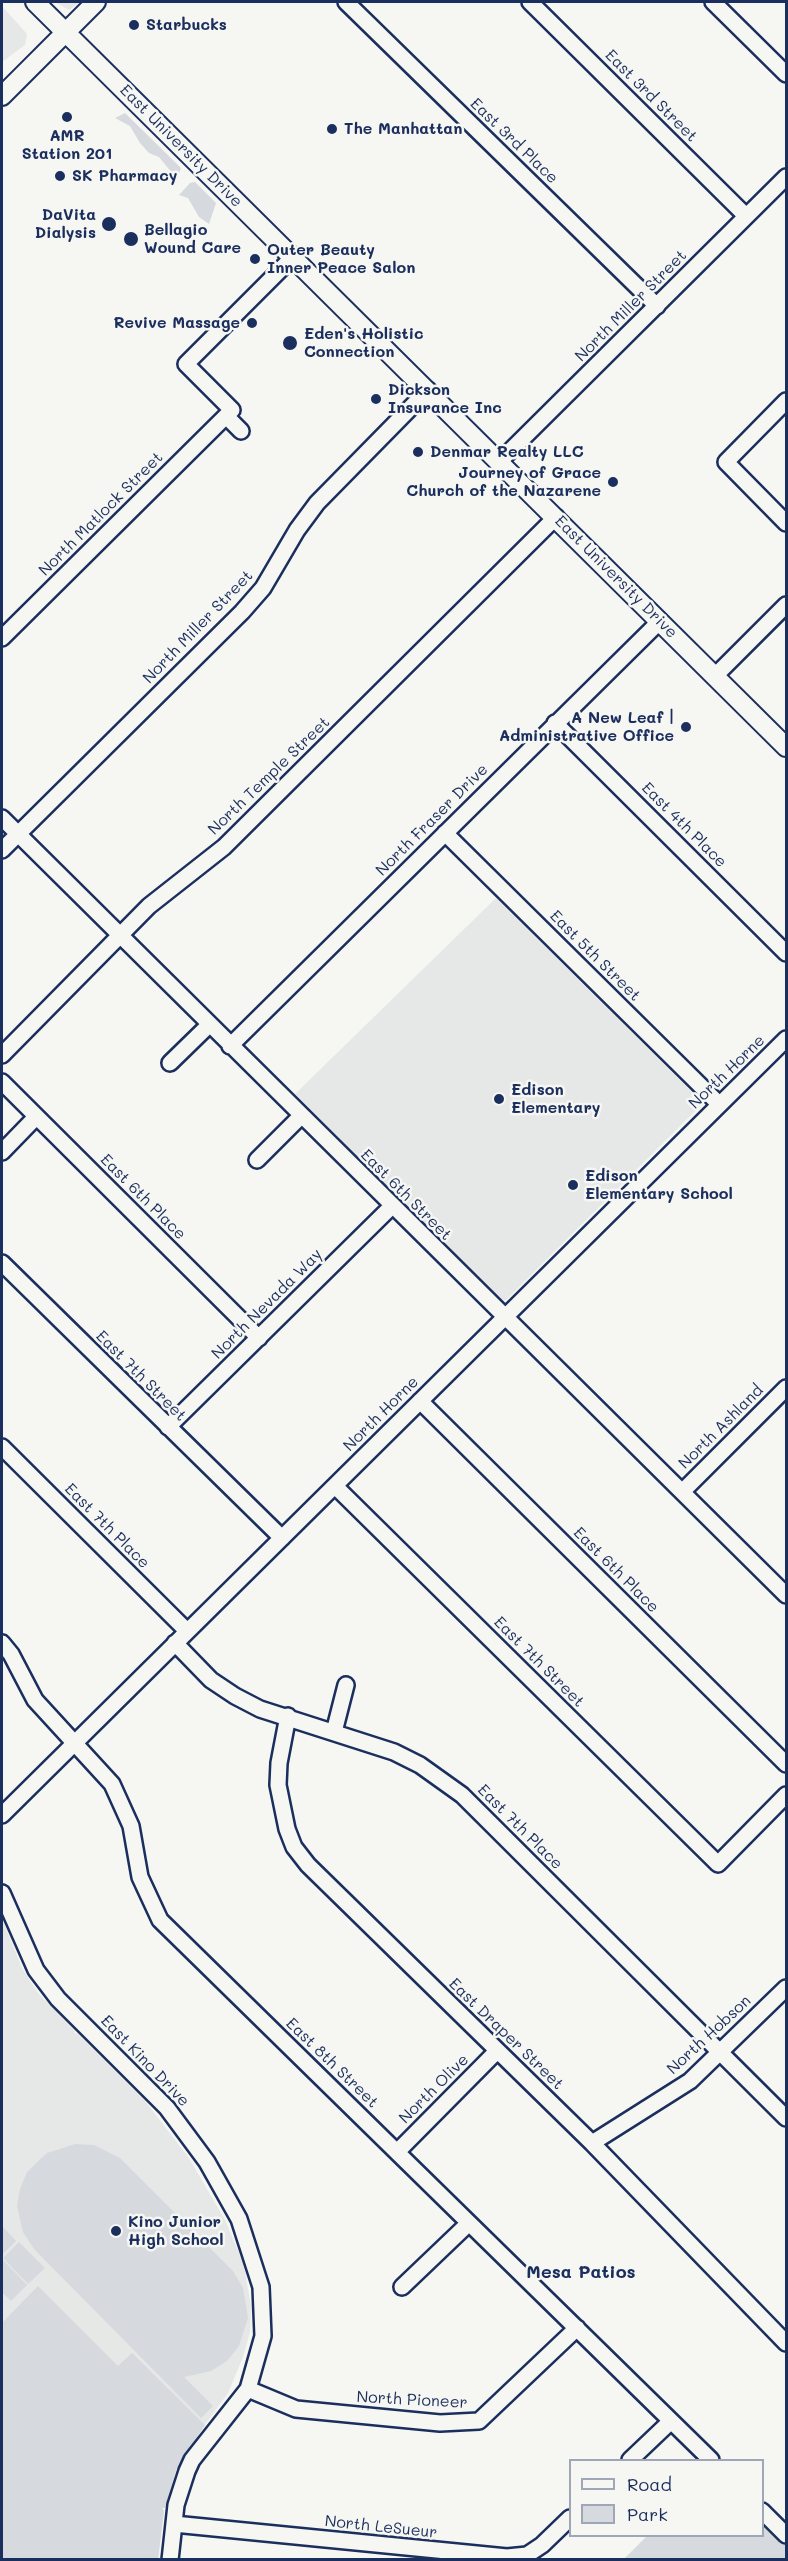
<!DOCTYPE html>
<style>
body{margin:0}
#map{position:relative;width:788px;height:2561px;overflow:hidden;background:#f6f6f2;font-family:Mali,sans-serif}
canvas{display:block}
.frame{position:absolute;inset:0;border:3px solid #1b2f5e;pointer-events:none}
.legend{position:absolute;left:569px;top:2459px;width:195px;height:78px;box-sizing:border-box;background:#f6f6f2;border:2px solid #9ea6b7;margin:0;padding:8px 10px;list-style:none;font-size:18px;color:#1b2f5e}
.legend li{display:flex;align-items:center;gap:12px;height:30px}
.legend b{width:30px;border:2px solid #9ea6b7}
</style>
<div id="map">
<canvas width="788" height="2561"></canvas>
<div class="frame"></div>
<ul class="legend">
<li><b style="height:8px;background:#f6f6f2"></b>Road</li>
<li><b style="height:16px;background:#d6d9dd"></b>Park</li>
</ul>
</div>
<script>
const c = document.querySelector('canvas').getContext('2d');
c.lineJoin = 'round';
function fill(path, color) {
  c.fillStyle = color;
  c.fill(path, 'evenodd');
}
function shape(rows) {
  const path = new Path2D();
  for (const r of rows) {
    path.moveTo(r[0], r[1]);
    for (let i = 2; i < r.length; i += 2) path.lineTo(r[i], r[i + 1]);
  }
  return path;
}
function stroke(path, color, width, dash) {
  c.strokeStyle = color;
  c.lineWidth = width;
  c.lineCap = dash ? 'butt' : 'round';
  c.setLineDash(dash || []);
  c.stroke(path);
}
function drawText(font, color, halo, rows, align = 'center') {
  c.font = font + ' Mali,sans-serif';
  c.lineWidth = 5;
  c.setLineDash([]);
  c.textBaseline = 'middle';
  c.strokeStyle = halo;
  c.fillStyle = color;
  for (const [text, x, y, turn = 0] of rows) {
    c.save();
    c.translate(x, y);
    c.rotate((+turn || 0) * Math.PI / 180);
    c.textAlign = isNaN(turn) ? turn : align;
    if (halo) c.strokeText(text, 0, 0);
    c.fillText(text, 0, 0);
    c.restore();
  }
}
fill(shape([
 [55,2,80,2,69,10],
 [2,6,27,34,25,45,2,62],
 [496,898,703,1103,506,1300,502,1300,295,1094],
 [2,1919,22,1968,38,1993,75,2031,74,2033,78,2034,145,2101,189,2158,225,2220,244,2265,251,2307,250,2332,243,2357,228,2393,193,2441,176,2470,165,2508,162,2508,164,2511,158,2559,2,2559]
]), '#e6e7e7');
fill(shape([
 [125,113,181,168,177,179,159,157,149,153,140,143,130,126,115,118],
 [195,182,216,203,209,224,199,217,188,198,179,195,190,183],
 [75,2144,94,2145,120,2158,233,2271,243,2288,248,2318,239,2346,227,2361,211,2371,184,2377,213,2406,201,2418,34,2249,23,2232,17,2206,20,2189,27,2172,47,2153],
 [2,2226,16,2241,2,2255],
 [19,2242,45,2268,28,2284,3,2258],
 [2,2259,27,2285,11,2301,2,2292],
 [38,2286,118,2366,132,2353,205,2425,176,2470,165,2508,162,2508,164,2511,158,2559,2,2559,2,2323],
 [763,2511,786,2535,786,2559,623,2560,647,2536,762,2536]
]), '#d6d9dd');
const minor = shape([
 [346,2,657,306],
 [530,2,746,216],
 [713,2,786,74],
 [786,401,726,462,786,523],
 [226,416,241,431],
 [500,461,786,177],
 [2,638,232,410,186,364,293,257],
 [715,676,786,605],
 [555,723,786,953],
 [2,818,786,1595],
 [445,833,719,1104],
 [2,850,242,612,263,588,297,530,317,503,428,390],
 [230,1046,660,621],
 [2,1055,149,906,224,847,556,517],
 [170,1063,209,1025],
 [2,1082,259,1338],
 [2,1152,36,1117],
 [257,1160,301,1116],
 [2,1263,282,1538],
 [420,1401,786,1764],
 [168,1427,392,1206],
 [2,1447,187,1631],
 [335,1486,718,1864,786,1795],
 [682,1492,786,1388],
 [2,1643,11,1654,35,1700,112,1784,131,1826,140,1877,160,1920,711,2460],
 [175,1643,211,1680,235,1696,260,1709,394,1752,420,1765,462,1795,786,2118],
 [288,1716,279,1763,278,1785,287,1829,294,1847,308,1865,592,2143,786,2343],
 [334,1732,346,1685],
 [2,1815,786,1039],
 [2,1893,36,1970,58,1999,167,2108,207,2162,239,2219,261,2287,263,2336,248,2389,192,2460,187,2471,176,2505,170,2560],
 [592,2143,690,2081,786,1988],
 [397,2152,497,2051],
 [402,2287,469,2223],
 [248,2389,296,2409,440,2423,479,2421,577,2328],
 [630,2460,671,2421],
 [762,2511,786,2535],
 [174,2524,507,2557,527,2555,542,2545,570,2518]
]);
const major = shape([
 [35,2,786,747],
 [2,96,96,2]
]);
stroke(minor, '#1b2f5e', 20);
stroke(major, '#1b2f5e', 22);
stroke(minor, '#f6f6f2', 15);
stroke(major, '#f6f6f2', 18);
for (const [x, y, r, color] of [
 [134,25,6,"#1b2f5e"],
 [67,117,6,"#1b2f5e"],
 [332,129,6,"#1b2f5e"],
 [60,176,6,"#1b2f5e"],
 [109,224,8,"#1b2f5e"],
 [131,239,8,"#1b2f5e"],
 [255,259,6,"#1b2f5e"],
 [252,323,6,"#1b2f5e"],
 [290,343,8,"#1b2f5e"],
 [376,399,6,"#1b2f5e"],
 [418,452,6,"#1b2f5e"],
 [613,482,6,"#1b2f5e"],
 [686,727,6,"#1b2f5e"],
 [499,1099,6,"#1b2f5e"],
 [573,1185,6,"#1b2f5e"],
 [116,2231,6,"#1b2f5e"]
]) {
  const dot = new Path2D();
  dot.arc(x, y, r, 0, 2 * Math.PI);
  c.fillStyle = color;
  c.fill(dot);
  stroke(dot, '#f6f6f2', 2);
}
drawText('bold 16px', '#1b2f5e', '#f6f6f2', [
 ["Starbucks",146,25],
 ["The Manhattan",344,129],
 ["AMR",67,136,"center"],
 ["Station 201",67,154,"center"],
 ["SK Pharmacy",72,176],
 ["DaVita",96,215,"right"],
 ["Dialysis",96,233,"right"],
 ["Bellagio",144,230],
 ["Wound Care",144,248],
 ["Outer Beauty",267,250],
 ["Inner Peace Salon",267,268],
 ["Revive Massage",240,323,"right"],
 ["Eden's Holistic",304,334],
 ["Connection",304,352],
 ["Dickson",388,390],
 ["Insurance Inc",388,408],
 ["Denmar Realty LLC",430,452],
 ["Journey of Grace",601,473,"right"],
 ["Church of the Nazarene",601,491,"right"],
 ["A New Leaf |",674,718,"right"],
 ["Administrative Office",674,736,"right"],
 ["Edison",511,1090],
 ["Elementary",511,1108],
 ["Edison",585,1176],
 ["Elementary School",585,1194],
 ["Kino Junior",128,2222],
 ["High School",128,2240]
], 'left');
drawText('16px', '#1b2f5e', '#f6f6f2', [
 ["East 3rd Street",651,96,45],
 ["East 3rd Place",514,141,44],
 ["East University Drive",181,146,45],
 ["North Miller Street",631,306,-45],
 ["North Matlock Street",101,514,-45],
 ["East University Drive",616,577,45],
 ["North Miller Street",198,627,-46],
 ["North Temple Street",269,776,-44],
 ["North Fraser Drive",432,820,-45],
 ["East 4th Place",684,825,45],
 ["East 5th Street",595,956,45],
 ["North Horne",727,1072,-44],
 ["East 6th Street",406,1195,45],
 ["East 6th Place",143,1197,45],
 ["North Nevada Way",267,1304,-45],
 ["East 7th Street",141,1376,45],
 ["North Horne",381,1414,-45],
 ["North Ashland",721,1427,-45],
 ["East 7th Place",107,1526,45],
 ["East 6th Place",616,1570,45],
 ["East 7th Street",539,1662,45],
 ["East 7th Place",520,1827,45],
 ["East Draper Street",506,2034,44],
 ["North Hobson",709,2035,-43],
 ["East Kino Drive",145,2061,46],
 ["East 8th Street",332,2063,44],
 ["North Olive",434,2089,-45],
 ["North Pioneer",412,2400,3],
 ["North LeSueur",381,2527,6]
]);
drawText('bold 18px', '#1b2f5e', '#f6f6f2', [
 ["Mesa Patios",581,2272]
]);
</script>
